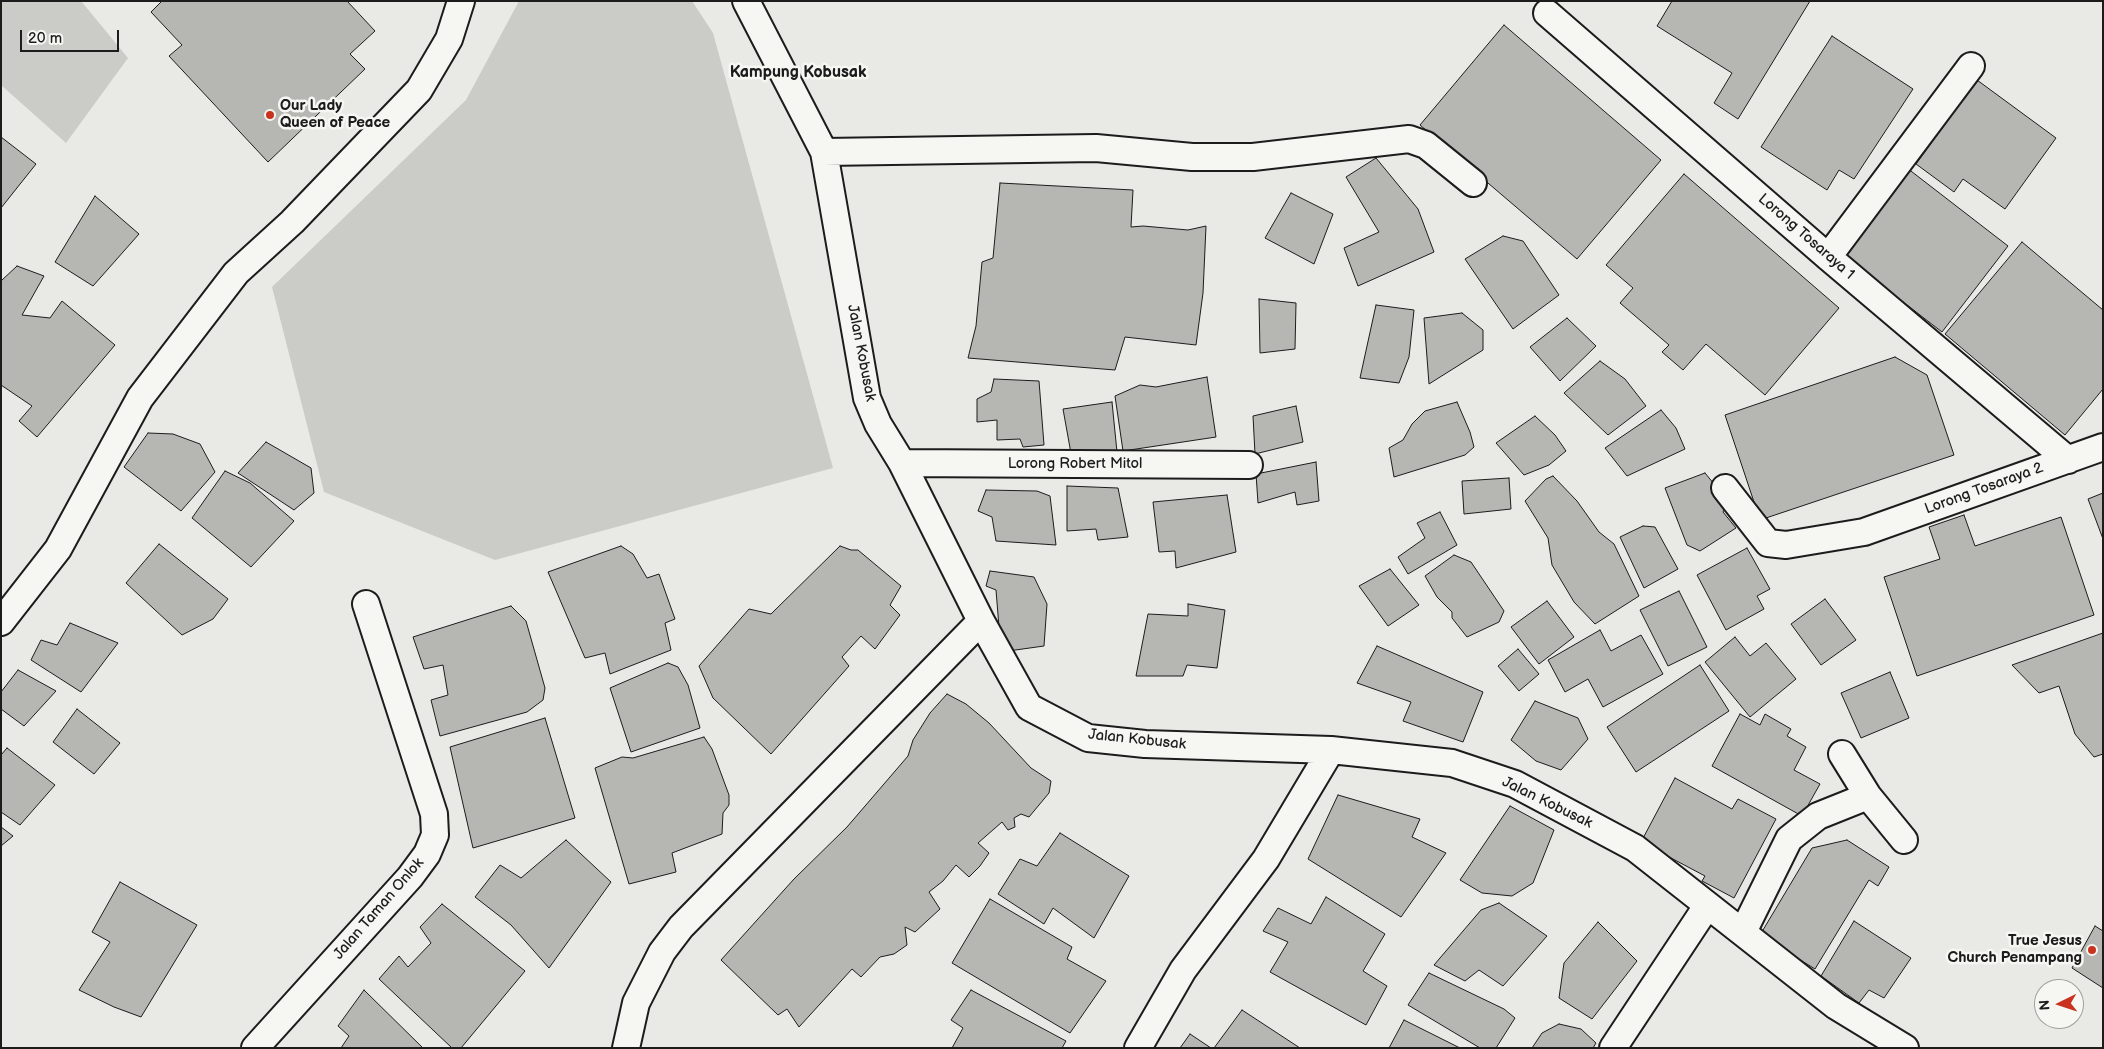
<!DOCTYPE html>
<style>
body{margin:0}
#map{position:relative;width:2104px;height:1049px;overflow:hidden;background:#e9e9e5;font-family:"Balsamiq Sans",sans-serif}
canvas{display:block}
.frame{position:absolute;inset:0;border:2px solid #1c1c1c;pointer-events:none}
.north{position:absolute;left:2034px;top:979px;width:50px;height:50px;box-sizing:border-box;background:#f6f6f2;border:1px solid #9f9f9c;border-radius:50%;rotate:266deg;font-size:14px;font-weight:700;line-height:20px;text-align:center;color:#1c1c1c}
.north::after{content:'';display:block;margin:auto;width:18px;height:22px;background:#c8321e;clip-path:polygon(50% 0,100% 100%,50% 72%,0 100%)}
.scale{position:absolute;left:20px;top:30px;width:99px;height:22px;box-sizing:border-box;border:2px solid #1c1c1c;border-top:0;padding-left:6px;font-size:15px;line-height:18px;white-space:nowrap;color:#1c1c1c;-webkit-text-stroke:4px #f6f6f2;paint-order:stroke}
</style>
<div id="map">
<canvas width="2104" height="1049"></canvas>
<div class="frame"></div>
<div class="north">N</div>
<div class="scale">20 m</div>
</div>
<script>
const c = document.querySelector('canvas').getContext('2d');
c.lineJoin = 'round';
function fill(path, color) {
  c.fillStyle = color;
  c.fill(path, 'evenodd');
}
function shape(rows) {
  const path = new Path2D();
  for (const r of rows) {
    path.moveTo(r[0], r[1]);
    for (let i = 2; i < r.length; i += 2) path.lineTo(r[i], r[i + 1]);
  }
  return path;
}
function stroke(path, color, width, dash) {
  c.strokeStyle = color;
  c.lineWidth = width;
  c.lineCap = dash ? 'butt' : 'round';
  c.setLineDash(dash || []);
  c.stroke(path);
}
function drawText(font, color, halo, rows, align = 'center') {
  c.font = font + ' "Balsamiq Sans",sans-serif';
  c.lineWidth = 5;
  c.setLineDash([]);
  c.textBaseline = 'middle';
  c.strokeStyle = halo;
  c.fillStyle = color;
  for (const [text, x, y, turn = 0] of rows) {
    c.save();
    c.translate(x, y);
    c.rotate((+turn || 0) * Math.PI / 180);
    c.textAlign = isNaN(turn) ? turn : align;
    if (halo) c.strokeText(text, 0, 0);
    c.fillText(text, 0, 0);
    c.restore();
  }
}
fill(shape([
 [1,1,81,1,128,58,66,143,1,85],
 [519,1,692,1,713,33,833,468,495,560,324,492,272,287,466,100]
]), '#cbcbc7');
const building = shape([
 [162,1,347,1,375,31,350,54,365,69,268,162,169,56,182,45,151,12,162,1],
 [1672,1,1810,1,1738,119,1714,103,1732,73,1657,26,1672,1],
 [1504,25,1661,160,1577,259,1420,125,1504,25],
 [1832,36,1913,89,1854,179,1839,170,1827,190,1761,147,1832,36],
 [1977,80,2056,138,2005,209,1963,179,1954,192,1916,164,1977,80],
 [1,137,36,164,1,208,1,137],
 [1376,158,1418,209,1434,252,1358,286,1344,248,1379,232,1346,177,1376,158],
 [1907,168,2008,246,1942,332,1841,254,1907,168],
 [1684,174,1839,308,1765,395,1706,344,1683,370,1662,352,1669,345,1620,303,1633,288,1606,265,1684,174],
 [1000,183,1133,190,1131,227,1143,226,1188,230,1206,226,1203,293,1196,345,1125,337,1115,370,968,358,976,326,982,262,993,258,1000,183],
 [1291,193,1333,214,1314,264,1265,238,1291,193],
 [95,196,139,234,93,286,55,262,95,196],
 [1503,236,1523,241,1559,295,1513,329,1465,259,1503,236],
 [2022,242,2103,310,2103,389,2065,435,1945,334,2022,242],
 [17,266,44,276,22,315,50,318,62,301,115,345,37,437,19,421,32,406,1,385,1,281,17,266],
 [1259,299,1296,303,1295,349,1260,353,1259,299],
 [1376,305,1414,310,1409,357,1399,383,1360,378,1376,305],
 [1462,313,1483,330,1483,350,1429,384,1424,318,1462,313],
 [1567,318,1596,346,1560,381,1530,347,1567,318],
 [1895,357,1927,375,1954,455,1760,520,1725,415,1895,357],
 [1600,361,1625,379,1646,406,1608,435,1564,393,1600,361],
 [1207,377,1216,437,1123,451,1115,396,1140,385,1156,387,1207,377],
 [994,379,1039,381,1044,445,1023,447,1020,439,997,440,997,420,977,422,977,399,991,392,994,379],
 [1112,402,1117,452,1072,459,1063,409,1112,402],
 [1457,402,1470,432,1474,447,1465,455,1394,477,1389,448,1403,440,1412,424,1425,411,1457,402],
 [1296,406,1303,442,1255,454,1253,416,1296,406],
 [1661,410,1676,428,1685,449,1627,476,1605,448,1661,410],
 [1535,416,1555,435,1566,451,1549,465,1524,475,1496,443,1535,416],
 [148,433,173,434,200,444,215,472,181,511,124,467,148,433],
 [266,442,311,468,314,493,294,510,238,473,266,442],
 [1316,462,1319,501,1297,505,1295,492,1258,503,1256,474,1316,462],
 [225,471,250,483,294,521,251,567,192,518,225,471],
 [1705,473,1728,501,1723,512,1736,528,1700,551,1687,545,1665,488,1705,473],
 [1553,476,1577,501,1599,532,1614,544,1639,596,1595,624,1574,602,1552,565,1548,538,1525,501,1546,479,1553,476],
 [1509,478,1511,509,1464,514,1462,481,1509,478],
 [1067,486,1118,488,1128,537,1098,540,1096,529,1067,531,1067,486],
 [986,490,1037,491,1050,496,1056,545,996,541,992,517,978,511,986,490],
 [2103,493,2103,539,2088,499,2103,493],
 [1227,495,1236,552,1176,568,1175,551,1159,552,1153,502,1227,495],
 [1440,512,1457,545,1408,574,1398,557,1425,538,1417,523,1440,512],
 [1964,515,1975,546,2061,517,2094,615,1917,676,1884,577,1940,559,1929,527,1964,515],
 [1643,526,1655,527,1678,569,1644,588,1620,537,1643,526],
 [159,544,228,599,213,619,182,635,126,583,159,544],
 [621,546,633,554,647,578,659,574,675,619,665,623,671,650,610,674,605,653,585,658,548,572,621,546],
 [840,546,851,550,858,550,901,586,890,605,900,615,875,649,861,636,842,657,849,666,771,754,713,698,699,666,749,609,771,614,840,546],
 [1747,548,1770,589,1757,596,1764,609,1726,630,1697,575,1747,548],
 [1454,555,1471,562,1504,611,1499,622,1467,637,1452,618,1452,612,1437,597,1425,576,1454,555],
 [1390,569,1419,605,1388,626,1359,586,1390,569],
 [990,571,1034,577,1047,604,1044,646,1001,652,996,590,986,586,990,571],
 [1679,591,1707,647,1668,666,1640,610,1679,591],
 [1825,599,1856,640,1821,665,1791,624,1825,599],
 [1547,601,1574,637,1539,664,1511,627,1547,601],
 [1188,604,1225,610,1217,668,1187,665,1183,676,1136,676,1148,614,1188,616,1188,604],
 [511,606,526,621,545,688,543,700,527,712,440,736,431,700,448,695,443,665,424,669,413,637,511,606],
 [70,623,118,643,81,692,31,660,41,640,57,645,70,623],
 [1600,630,1611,651,1641,635,1663,674,1603,707,1588,679,1565,692,1548,660,1600,630],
 [2103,633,2103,754,2094,757,2075,734,2059,686,2039,693,2012,665,2103,633],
 [1735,637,1750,656,1766,643,1796,679,1750,717,1705,662,1735,637],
 [1377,646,1483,692,1463,742,1403,721,1411,702,1357,683,1377,646],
 [1518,649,1539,674,1519,691,1498,666,1518,649],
 [668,663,678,667,688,685,700,728,631,752,610,688,668,663],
 [1700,665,1729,711,1636,772,1607,727,1700,665],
 [18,670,56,691,24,726,1,709,1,692,18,670],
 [1890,672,1909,718,1861,738,1841,693,1890,672],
 [947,694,966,704,989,723,1031,768,1051,781,1049,793,1029,817,1021,814,1014,818,1015,827,1008,830,1002,822,978,843,989,853,980,866,969,877,956,865,943,881,929,892,940,909,915,932,905,927,907,945,894,954,880,957,861,977,852,969,799,1027,787,1009,778,1015,721,960,794,879,847,827,908,756,913,740,930,713,947,694],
 [1535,701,1578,718,1588,739,1561,770,1536,761,1511,740,1535,701],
 [77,709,120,743,94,774,53,742,77,709],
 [1740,714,1760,725,1765,714,1791,729,1787,736,1806,747,1794,770,1820,784,1802,816,1712,766,1740,714],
 [545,718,575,818,473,848,450,747,545,718],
 [704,737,712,749,729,795,729,805,723,813,722,834,672,853,676,872,629,884,595,768,622,757,633,758,704,737],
 [7,748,55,785,20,825,1,812,1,755,7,748],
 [1675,778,1732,809,1738,799,1776,819,1734,898,1702,881,1705,876,1641,842,1675,778],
 [1338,795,1420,819,1412,837,1446,853,1401,917,1308,859,1338,795],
 [1510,806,1554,830,1533,883,1512,896,1482,893,1460,880,1510,806],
 [1,827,13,836,1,846,1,827],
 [1060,833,1129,876,1094,938,1053,908,1044,924,998,894,1020,859,1037,866,1060,833],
 [566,840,611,882,549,968,511,925,475,897,500,865,521,878,566,840],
 [1847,840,1889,867,1878,886,1869,880,1815,969,1760,935,1812,848,1847,840],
 [120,882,197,925,141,1017,114,1007,79,990,110,942,92,932,120,882],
 [1326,897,1385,934,1363,971,1387,986,1366,1025,1270,972,1288,942,1263,931,1278,908,1311,924,1326,897],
 [990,899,1072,947,1067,959,1106,981,1070,1033,952,963,990,899],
 [1499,903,1547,936,1503,986,1479,970,1465,981,1434,965,1481,910,1499,903],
 [442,904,525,971,461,1048,452,1048,379,979,399,956,408,967,431,943,420,927,442,904],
 [1854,921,1911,958,1884,998,1869,990,1859,1003,1821,976,1854,921],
 [1598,922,1637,961,1592,1019,1559,998,1564,963,1598,922],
 [2095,926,2103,931,2103,988,2072,968,2095,926],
 [1429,973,1504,1009,1515,1018,1496,1048,1480,1048,1408,1005,1429,973],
 [364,990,423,1048,341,1048,349,1036,338,1026,364,990],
 [971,990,1066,1041,1062,1048,952,1048,963,1028,951,1020,971,990],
 [1242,1010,1300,1048,1214,1048,1242,1010],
 [1404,1020,1460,1048,1389,1048,1404,1020],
 [1559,1024,1581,1029,1596,1043,1593,1048,1532,1048,1542,1033,1559,1024],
 [1190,1034,1211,1048,1180,1048,1190,1034]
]);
fill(building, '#b6b6b3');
stroke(building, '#1c1c1c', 1);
const minor = shape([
 [746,1,824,152,867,398,878,424,902,463,981,621,1029,707,1088,738,1145,744,1331,750,1452,763,1515,784,1635,848,1836,1006,1905,1048],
 [1547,13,1828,257,2068,460],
 [824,152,1096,148,1192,157,1253,157,1409,139,1426,145,1473,183],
 [1828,257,1971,66],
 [902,463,1249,465],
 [1725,488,1768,543,1786,545,1864,532,2103,447],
 [1,622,58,549,140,398,236,273,292,222,419,90,449,39,461,1],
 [1842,754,1868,796,1904,840],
 [1743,932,1789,839,1818,816,1868,796],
 [255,1048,410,877,427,854,435,835,434,814,366,604],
 [626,1048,636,1003,662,952,681,927,981,621],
 [1138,1048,1183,970,1266,859,1331,750],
 [1613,1048,1707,906]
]);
stroke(minor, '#1c1c1c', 30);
stroke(minor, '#f6f6f2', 26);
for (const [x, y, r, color] of [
 [270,115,5,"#c8321e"],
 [2092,950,5,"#c8321e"]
]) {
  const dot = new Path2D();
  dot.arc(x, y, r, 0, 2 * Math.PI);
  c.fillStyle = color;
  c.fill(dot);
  stroke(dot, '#f6f6f2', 2);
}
drawText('bold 15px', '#1c1c1c', '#f6f6f2', [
 ["Our Lady",280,106],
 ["Queen of Peace",280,123],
 ["True Jesus",2082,941,"right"],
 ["Church Penampang",2082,958,"right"]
], 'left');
drawText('15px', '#1c1c1c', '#f6f6f2', [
 ["Lorong Tosaraya 1",1806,237,41],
 ["Jalan Kobusak",861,353,79],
 ["Lorong Robert Mitol",1075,464],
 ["Lorong Tosaraya 2",1984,489,-20],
 ["Jalan Kobusak",1137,740,6],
 ["Jalan Kobusak",1547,803,26],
 ["Jalan Taman Onlok",379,909,-49]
]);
drawText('bold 16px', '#1c1c1c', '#f6f6f2', [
 ["Kampung Kobusak",798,73]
]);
</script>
